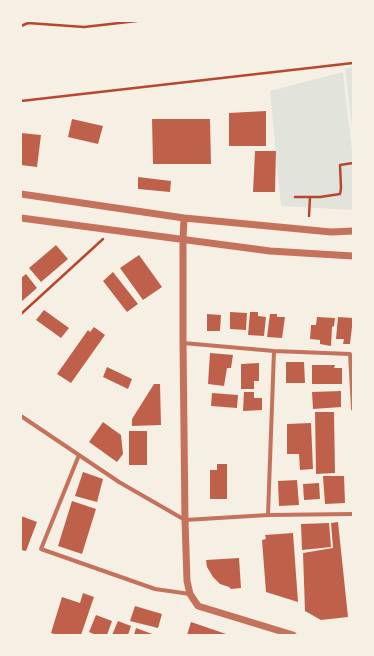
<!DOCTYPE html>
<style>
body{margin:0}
#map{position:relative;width:374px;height:656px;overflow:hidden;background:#f6efe4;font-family:"Source Serif 4",serif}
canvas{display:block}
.frame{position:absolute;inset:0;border:22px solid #f6efe4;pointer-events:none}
</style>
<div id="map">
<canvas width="374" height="656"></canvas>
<div class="frame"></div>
</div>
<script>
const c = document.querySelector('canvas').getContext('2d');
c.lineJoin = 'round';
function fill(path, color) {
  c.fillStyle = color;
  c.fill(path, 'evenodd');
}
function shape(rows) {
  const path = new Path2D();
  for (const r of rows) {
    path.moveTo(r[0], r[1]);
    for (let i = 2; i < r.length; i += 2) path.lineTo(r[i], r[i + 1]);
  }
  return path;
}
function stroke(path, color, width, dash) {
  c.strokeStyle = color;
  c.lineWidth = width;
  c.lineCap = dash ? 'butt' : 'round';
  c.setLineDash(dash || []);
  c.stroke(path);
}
fill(shape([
 [353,67,353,140,345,68],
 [343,72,353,159,353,210,281,206,270,91]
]), '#e2e4dc');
fill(shape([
 [266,111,266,146,229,146,229,113],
 [72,119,103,126,98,144,68,137],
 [152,119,210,119,211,164,153,164],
 [21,133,41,135,37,167,21,165],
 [255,151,276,151,275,192,253,192],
 [138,177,171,181,170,192,138,189],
 [56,245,68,259,41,282,29,268],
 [139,255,162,287,143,300,120,268],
 [113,272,138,304,127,312,103,281],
 [26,274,37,288,21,302,21,278],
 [44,310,69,328,61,338,36,320],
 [230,312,247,313,246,330,230,329],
 [250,312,258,312,258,316,266,317,264,336,248,335],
 [207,314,221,315,220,331,207,331],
 [270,314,277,314,277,317,285,317,282,338,267,337],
 [317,317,335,318,334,326,332,327,331,346,320,344,320,340,310,339,311,325,316,325],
 [338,317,353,318,350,344,343,344,344,339,336,339],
 [94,327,105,335,71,383,57,374,88,330,90,332],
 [210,353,233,355,231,368,227,368,224,386,208,384],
 [286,362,304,362,305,383,286,383],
 [259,363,259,381,254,381,254,389,241,389,241,364],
 [312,365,335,365,334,368,342,368,342,384,312,384],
 [107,367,132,379,128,389,103,377],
 [154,384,160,384,161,425,132,426,132,419],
 [341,391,341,407,313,409,312,392],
 [244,392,254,392,254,398,262,398,262,410,243,411],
 [212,393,238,395,237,408,211,406],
 [315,412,334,412,335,473,316,474],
 [103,422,121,435,123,454,117,462,89,442],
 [311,423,313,469,300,470,299,454,287,454,287,424],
 [129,431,147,431,147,465,129,465],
 [217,464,227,464,227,499,210,499,210,470,217,470],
 [83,472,103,479,97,502,75,496],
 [323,476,344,476,345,503,325,504],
 [297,480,299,505,279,506,278,481],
 [319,483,320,499,304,500,303,484],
 [72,501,96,509,82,554,58,546],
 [21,516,37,522,26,551,21,550],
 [338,522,348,617,321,620,305,611,303,553,333,548,331,523],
 [329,523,331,547,302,550,301,524],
 [293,533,298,602,266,592,262,540,266,539,265,535],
 [239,558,241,588,231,589,229,587,220,584,213,577,207,567,206,560],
 [83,593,94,597,81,635,57,635,51,633,62,597,80,603],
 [135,606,162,614,158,628,130,621],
 [96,615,112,621,107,635,96,635,89,632],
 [118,621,131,626,128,635,112,635],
 [191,622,229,635,187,635],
 [136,628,155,635,134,635]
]), '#bf614a');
stroke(shape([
 [21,26,28,23,84,27,137,21],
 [21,101,353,63],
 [295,197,320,197,340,194,341,188,340,165,353,163],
 [309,216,310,198],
 [21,314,103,239]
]), '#b5482f', 2.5);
stroke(shape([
 [183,343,274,351,350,354,353,409],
 [21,416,119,482,185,520,268,515,353,514],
 [79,455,41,549,155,589,190,594],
 [268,515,274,351]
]), '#c5725c', 4);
stroke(shape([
 [21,194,184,218,331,232,353,231],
 [21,218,270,251,353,256],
 [184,218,183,240,183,343,185,520,187,581,190,594,198,606,293,635]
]), '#c5725c', 7);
</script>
